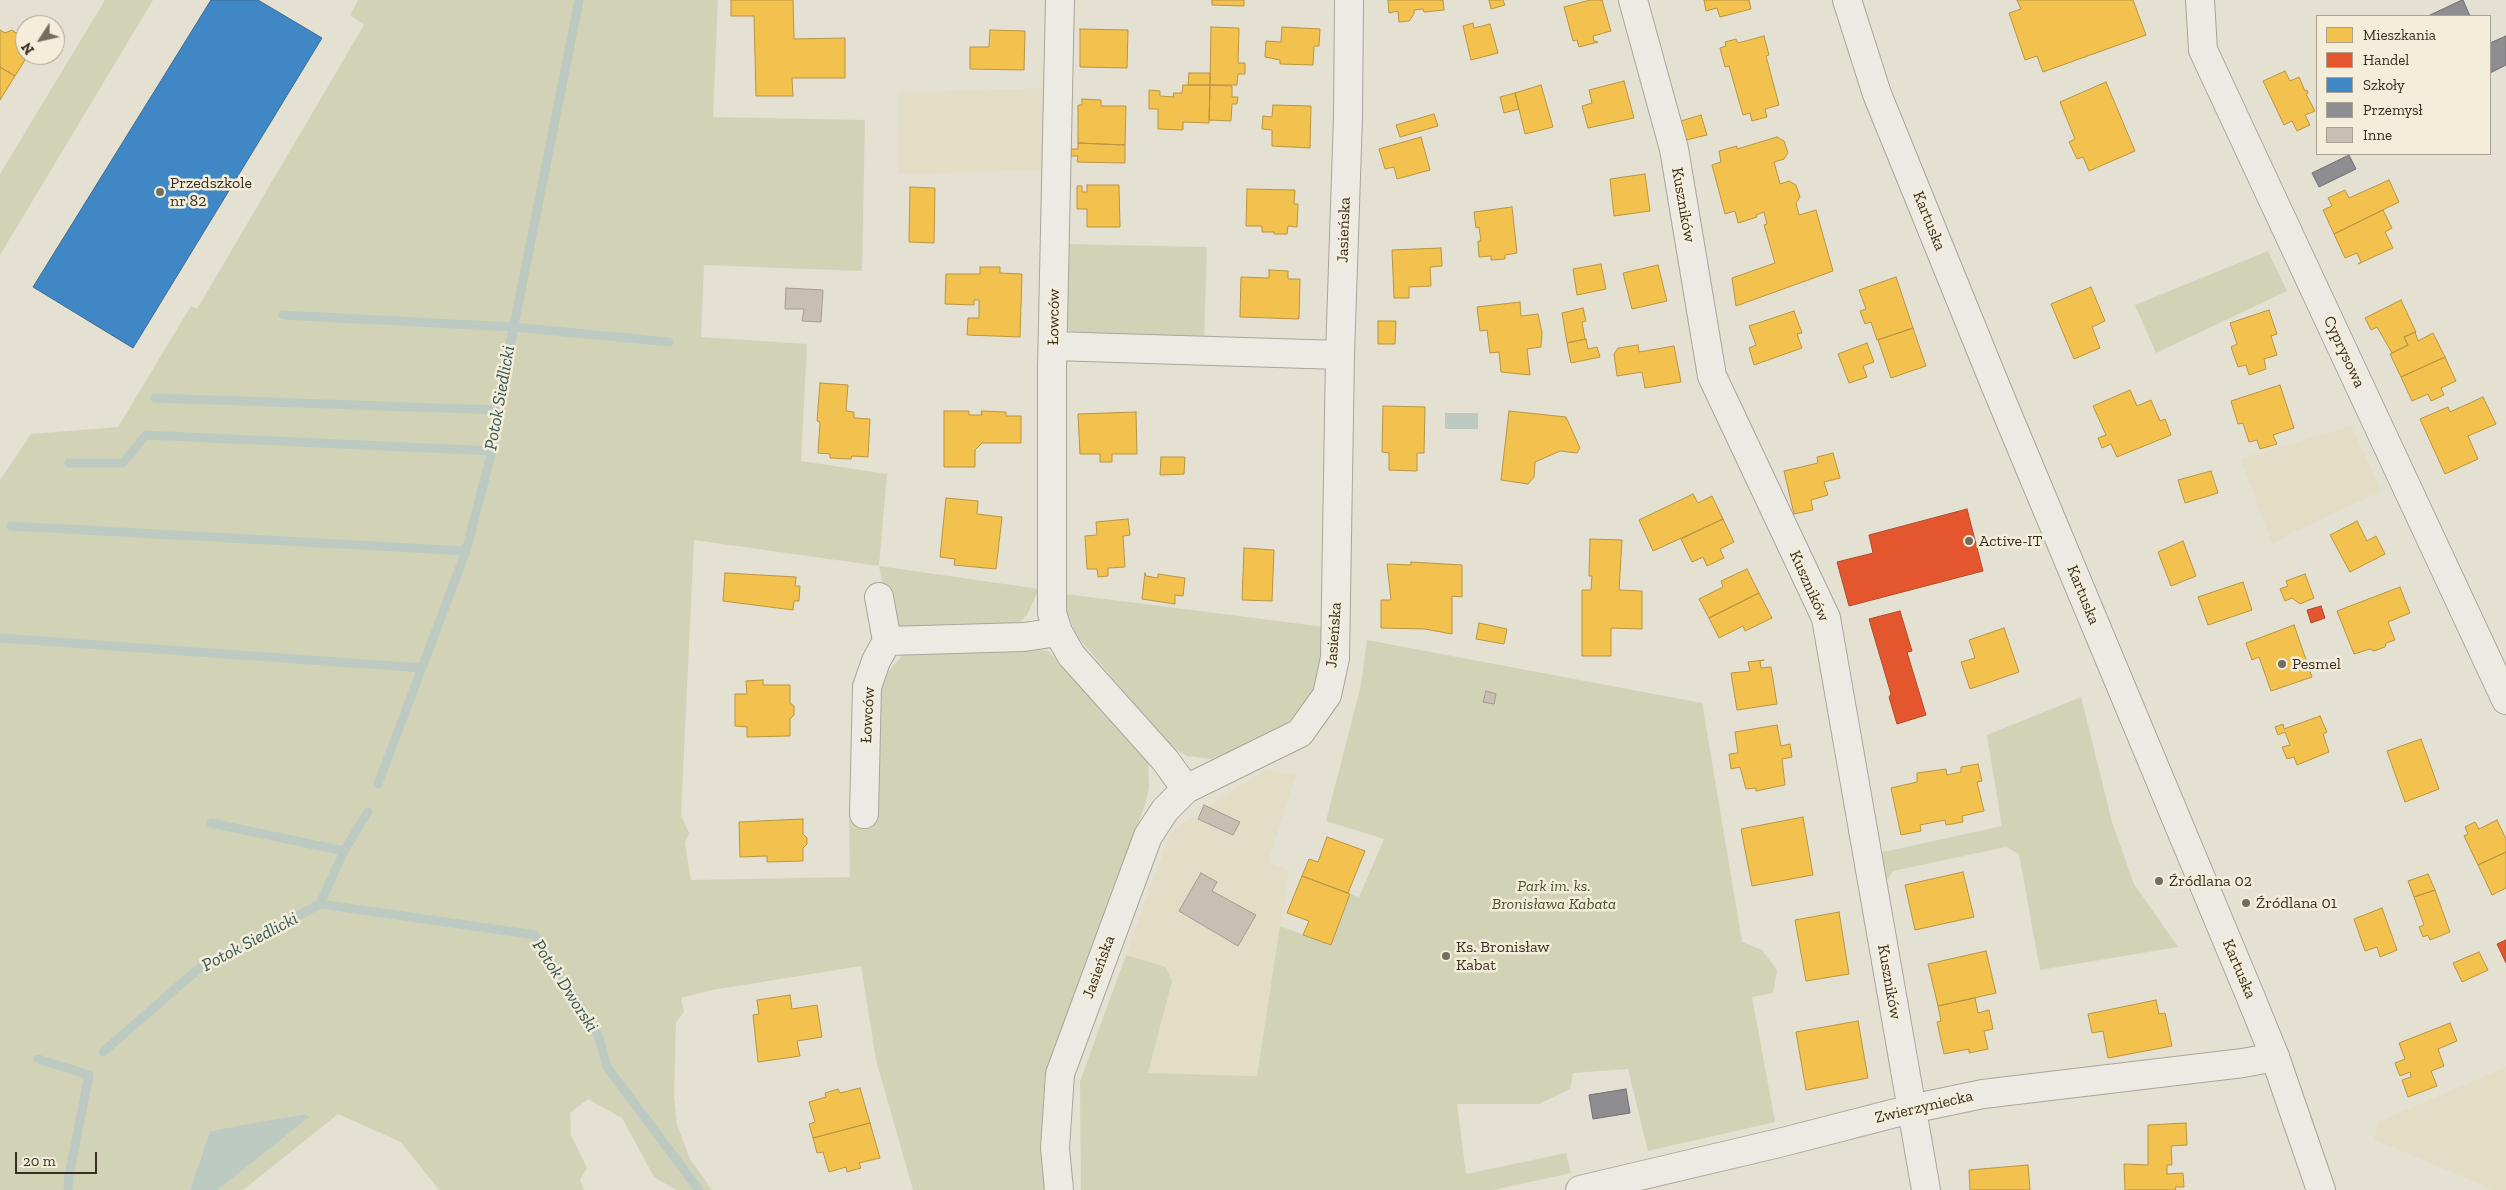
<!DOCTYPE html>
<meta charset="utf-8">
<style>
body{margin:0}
#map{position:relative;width:2506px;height:1190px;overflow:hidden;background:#e4e0d2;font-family:"Zilla Slab",serif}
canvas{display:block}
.legend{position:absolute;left:2316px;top:15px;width:175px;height:140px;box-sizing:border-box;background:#f3edda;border:1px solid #a9a191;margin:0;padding:6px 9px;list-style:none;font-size:15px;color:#392e23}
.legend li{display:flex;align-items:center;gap:10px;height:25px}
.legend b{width:25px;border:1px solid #a9a191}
.north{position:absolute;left:15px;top:15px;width:50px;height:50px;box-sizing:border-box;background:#f3edda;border:1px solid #a9a191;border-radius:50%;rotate:235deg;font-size:14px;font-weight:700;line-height:20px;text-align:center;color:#392e23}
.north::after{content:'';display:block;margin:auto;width:18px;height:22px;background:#756c60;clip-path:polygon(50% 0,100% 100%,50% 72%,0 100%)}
.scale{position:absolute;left:15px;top:1152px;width:82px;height:22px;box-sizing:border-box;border:2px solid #392e23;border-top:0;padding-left:6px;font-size:15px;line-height:18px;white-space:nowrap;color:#392e23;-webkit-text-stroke:4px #f3edda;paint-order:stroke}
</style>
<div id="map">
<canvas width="2506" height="1190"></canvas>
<ul class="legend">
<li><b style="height:14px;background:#f2c14e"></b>Mieszkania</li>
<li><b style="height:14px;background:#e4572e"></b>Handel</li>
<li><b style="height:14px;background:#3f88c5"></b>Szkoły</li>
<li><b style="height:14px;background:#8d8d92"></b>Przemysł</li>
<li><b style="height:14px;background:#c8bfb3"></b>Inne</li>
</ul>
<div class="north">N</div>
<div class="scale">20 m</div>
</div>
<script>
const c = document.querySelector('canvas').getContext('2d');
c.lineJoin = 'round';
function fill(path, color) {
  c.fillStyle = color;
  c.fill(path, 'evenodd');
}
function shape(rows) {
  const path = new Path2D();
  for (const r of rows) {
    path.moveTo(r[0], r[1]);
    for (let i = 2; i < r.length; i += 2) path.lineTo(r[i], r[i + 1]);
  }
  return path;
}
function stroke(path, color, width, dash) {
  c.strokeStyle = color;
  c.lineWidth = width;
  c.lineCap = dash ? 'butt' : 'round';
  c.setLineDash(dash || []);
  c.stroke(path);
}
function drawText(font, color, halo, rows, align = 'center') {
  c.font = font + ' "Zilla Slab",serif';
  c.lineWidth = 5;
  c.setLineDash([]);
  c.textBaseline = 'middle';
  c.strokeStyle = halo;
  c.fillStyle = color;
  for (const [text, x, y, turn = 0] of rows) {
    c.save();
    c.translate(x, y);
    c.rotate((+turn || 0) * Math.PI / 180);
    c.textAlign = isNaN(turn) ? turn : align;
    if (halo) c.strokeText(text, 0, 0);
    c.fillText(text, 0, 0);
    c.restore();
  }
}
fill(shape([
 [1044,88,1045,170,898,174,899,93],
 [2351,426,2382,491,2289,534,2272,544,2241,459],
 [1265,770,1296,775,1268,862,1289,871,1257,1076,1147,1073,1172,981,1126,955,1170,834,1192,818,1198,819,1204,805,1208,807],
 [2506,1067,2506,1190,2494,1190,2374,1139,2379,1122]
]), '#e2ddc4');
fill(shape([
 [105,0,153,0,0,255,0,174],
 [358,0,718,0,713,117,865,120,862,271,704,265,701,337,807,344,801,461,887,474,879,566,1039,589,1027,615,1012,631,900,632,889,615,879,566,694,540,681,815,689,833,685,843,691,880,850,877,849,819,871,818,878,698,883,678,906,651,1024,647,1048,651,1148,761,1149,787,1145,805,1044,1079,1045,1190,913,1190,876,1060,861,966,712,990,681,998,684,1012,676,1022,674,1097,677,1125,690,1159,712,1190,676,1190,654,1177,622,1118,588,1099,570,1113,571,1135,587,1168,580,1180,584,1190,439,1190,401,1142,338,1114,243,1190,218,1190,308,1117,308,1115,210,1131,190,1190,0,1190,0,480,31,434,118,427,191,306,197,309,364,25,350,15],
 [1067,244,1207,247,1204,340,1080,338,1066,328],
 [2268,251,2287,291,2156,353,2135,305],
 [1066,594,1325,627,1318,684,1307,709,1267,737,1211,759,1187,756,1167,743,1077,636,1065,608],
 [1367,640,1702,703,1742,942,1762,950,1777,970,1773,993,1752,997,1775,1122,1648,1151,1628,1069,1573,1073,1570,1089,1539,1104,1457,1104,1466,1174,1566,1153,1571,1173,1493,1190,1081,1190,1080,1081,1126,955,1166,967,1172,981,1148,1073,1257,1076,1280,926,1331,945,1350,894,1359,897,1384,839,1326,821,1361,685],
 [2081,697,2112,822,2134,884,2178,947,2040,970,2019,854,2006,847,1893,871,1885,883,1879,853,2002,826,1987,735]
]), '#d2d3b6');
fill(shape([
 [1445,413,1478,413,1478,429,1445,429],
 [306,1114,309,1117,218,1190,190,1190,210,1131]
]), '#bccac2');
const homes = shape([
 [731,0,793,0,794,39,845,38,845,78,792,78,793,96,756,96,754,16,731,16,731,0],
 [1212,0,1244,0,1244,6,1212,5,1212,0],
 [1388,0,1443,0,1444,10,1424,12,1423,9,1414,10,1414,14,1409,21,1399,22,1398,11,1389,13,1388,0],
 [1489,0,1503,0,1505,5,1491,9,1489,0],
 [1590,0,1602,0,1611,31,1593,36,1594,41,1598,42,1579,47,1577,40,1573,41,1564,7,1590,0],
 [1704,0,1749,0,1751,9,1720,17,1717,8,1706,11,1704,0],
 [2017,0,2133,0,2146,35,2043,72,2037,56,2025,60,2009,13,2021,9,2017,0],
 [1473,23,1474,28,1490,24,1498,53,1471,60,1463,26,1473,23],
 [1211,27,1239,28,1238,63,1245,63,1245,74,1238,74,1237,85,1210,85,1211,27],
 [1282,27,1320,29,1319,46,1314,46,1313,65,1280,64,1280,60,1265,57,1266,41,1281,42,1282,27],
 [1080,29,1128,30,1127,68,1080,67,1080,29],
 [0,30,5,33,12,30,18,34,19,41,25,45,25,55,28,55,15,76,0,67,0,30],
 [990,30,1025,31,1024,70,970,69,970,47,989,47,990,30],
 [1764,36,1769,55,1766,56,1779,105,1765,109,1767,117,1752,121,1750,113,1743,115,1729,66,1725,67,1720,48,1726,46,1725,42,1736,39,1738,43,1764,36],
 [0,67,15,76,0,100,0,67],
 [2285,71,2290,81,2299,77,2305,91,2307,90,2308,93,2306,94,2315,111,2305,115,2310,125,2297,131,2292,121,2284,125,2263,81,2285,71],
 [1189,73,1210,73,1210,85,1188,85,1189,73],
 [1624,81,1634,118,1588,128,1582,106,1592,103,1589,90,1624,81],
 [2106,82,2135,151,2089,171,2083,157,2077,159,2069,142,2075,139,2060,102,2106,82],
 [1183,85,1210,85,1209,123,1183,122,1183,130,1158,129,1158,109,1149,109,1149,90,1160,91,1160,96,1174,97,1173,93,1182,93,1183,85],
 [1210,85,1232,86,1232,97,1238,97,1237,104,1232,104,1231,121,1209,120,1210,85],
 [1541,85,1553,127,1525,134,1515,93,1541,85],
 [1515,93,1519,109,1504,113,1500,97,1515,93],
 [1082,99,1101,100,1101,106,1126,106,1125,145,1078,143,1078,105,1082,105,1082,99],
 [1273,105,1311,106,1310,148,1272,146,1272,130,1262,129,1263,116,1272,117,1273,105],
 [1434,114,1438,126,1400,137,1396,125,1434,114],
 [1701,115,1707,135,1686,140,1681,121,1701,115],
 [1421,137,1430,170,1397,179,1394,167,1385,169,1379,149,1421,137],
 [1777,137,1784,141,1788,153,1784,159,1774,162,1780,184,1789,181,1796,185,1800,197,1796,203,1799,215,1816,210,1833,271,1736,306,1732,278,1775,263,1764,225,1767,224,1764,212,1756,215,1757,217,1738,223,1735,211,1725,214,1712,165,1721,162,1719,151,1737,146,1737,149,1777,137],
 [1078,143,1125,145,1125,163,1077,162,1078,156,1071,156,1071,149,1078,149,1078,143],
 [1645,174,1650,211,1614,216,1610,179,1645,174],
 [2389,180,2399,202,2334,234,2323,210,2332,206,2328,198,2345,190,2349,198,2389,180],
 [1087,185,1119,185,1120,227,1087,227,1087,209,1077,209,1077,186,1082,186,1082,192,1087,192,1087,185],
 [910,187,935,188,934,243,909,242,910,187],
 [1247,189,1295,190,1294,204,1298,204,1297,227,1288,226,1287,234,1274,234,1274,232,1262,232,1262,226,1246,226,1247,189],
 [1512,207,1517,253,1505,255,1505,259,1491,260,1491,256,1479,257,1478,241,1481,241,1479,227,1476,228,1474,212,1512,207],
 [2383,210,2392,228,2385,232,2393,248,2358,264,2361,262,2357,253,2345,258,2334,234,2383,210],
 [1441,248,1442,266,1430,267,1431,286,1409,287,1409,298,1394,298,1392,250,1441,248],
 [1601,264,1606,289,1577,295,1573,269,1601,264],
 [1658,265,1667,301,1632,309,1623,273,1658,265],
 [980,267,1000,267,1000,273,1022,274,1020,337,967,335,968,318,979,318,979,300,974,300,974,305,945,304,946,274,980,274,980,267],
 [1269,270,1288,271,1288,279,1300,279,1299,319,1240,317,1241,277,1269,278,1269,270],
 [1896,277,1913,328,1877,340,1871,322,1865,324,1860,311,1866,309,1859,290,1896,277],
 [2091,287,2105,321,2092,327,2100,348,2074,359,2051,304,2091,287],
 [2401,300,2416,332,2404,337,2408,345,2392,353,2377,327,2371,330,2365,318,2401,300],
 [1520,302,1521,316,1538,314,1542,333,1541,347,1527,349,1530,375,1501,372,1499,352,1490,353,1487,330,1480,331,1477,307,1520,302],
 [1583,308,1586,321,1582,322,1585,339,1567,343,1562,313,1583,308],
 [2269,310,2277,334,2271,336,2277,355,2264,359,2266,369,2249,375,2246,365,2238,367,2231,347,2237,344,2230,323,2269,310],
 [1794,311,1802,333,1797,334,1802,348,1754,365,1749,348,1756,345,1749,326,1794,311],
 [1378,321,1396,321,1395,344,1378,344,1378,321],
 [1913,328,1926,366,1891,378,1878,340,1913,328],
 [2415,332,2418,341,2433,333,2445,357,2401,377,2390,354,2408,345,2404,337,2415,332],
 [1586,339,1588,349,1597,347,1600,357,1571,363,1567,343,1586,339],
 [1867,343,1874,362,1863,366,1867,377,1849,383,1838,354,1867,343],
 [1638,345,1639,352,1674,346,1681,382,1645,388,1642,372,1617,376,1614,354,1618,348,1638,345],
 [2445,357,2456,381,2441,388,2444,395,2431,401,2428,394,2412,401,2401,377,2445,357],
 [820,383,848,385,846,411,854,412,854,418,870,419,868,457,852,456,851,459,830,458,830,454,818,453,820,422,817,421,820,383],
 [2280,385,2294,428,2273,435,2277,444,2260,449,2257,440,2249,442,2243,423,2238,424,2231,401,2280,385],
 [2130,390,2137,406,2151,400,2160,421,2165,419,2171,435,2117,457,2111,444,2102,448,2098,438,2106,435,2093,406,2130,390],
 [2483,397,2496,424,2468,436,2478,459,2445,474,2420,419,2448,407,2450,412,2483,397],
 [1383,406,1425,407,1424,453,1417,453,1417,471,1389,470,1389,453,1382,452,1383,406],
 [944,411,969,411,969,415,982,415,981,411,1006,412,1006,416,1021,416,1021,443,982,443,975,450,975,467,944,467,944,411],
 [1509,411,1566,417,1580,448,1577,453,1560,451,1535,462,1534,477,1528,484,1501,480,1509,411],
 [1136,412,1137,454,1112,454,1112,462,1100,462,1100,454,1080,454,1078,414,1136,412],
 [1833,453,1840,478,1824,482,1828,495,1811,500,1813,510,1794,514,1784,471,1818,463,1817,457,1833,453],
 [1161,457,1185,457,1184,474,1160,475,1161,457],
 [2211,471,2218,493,2185,503,2178,480,2211,471],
 [1693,494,1698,503,1712,496,1723,519,1653,551,1639,520,1693,494],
 [946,498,978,501,977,514,1002,517,996,569,954,565,955,559,940,557,946,498],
 [1128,519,1130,535,1123,536,1125,567,1108,568,1108,576,1098,577,1097,569,1087,569,1085,536,1097,535,1096,522,1128,519],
 [1723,519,1734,542,1720,549,1724,558,1707,566,1703,557,1692,562,1681,539,1723,519],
 [2357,521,2367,541,2376,536,2385,554,2350,572,2330,535,2357,521],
 [1590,539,1622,540,1619,590,1642,591,1642,629,1611,628,1611,656,1582,656,1582,590,1591,590,1592,576,1589,576,1590,539],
 [2183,541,2196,576,2171,586,2158,552,2183,541],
 [1244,548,1274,550,1272,601,1242,600,1244,548],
 [1411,562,1462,565,1462,597,1452,596,1452,634,1425,629,1381,628,1381,600,1391,600,1387,564,1411,565,1411,562],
 [1747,569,1759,593,1709,618,1699,599,1723,587,1721,581,1747,569],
 [725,573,796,577,795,586,800,586,799,601,794,601,793,610,723,601,725,573],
 [1145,573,1146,576,1158,578,1158,574,1185,578,1183,596,1175,595,1175,604,1142,599,1145,573],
 [2305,574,2314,598,2300,604,2292,598,2285,601,2280,589,2288,586,2286,581,2305,574],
 [2243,582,2252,610,2208,625,2198,597,2243,582],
 [2400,587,2410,613,2388,622,2395,640,2386,643,2385,647,2374,651,2370,649,2354,654,2337,611,2400,587],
 [1759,593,1772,618,1745,631,1743,626,1719,638,1709,618,1759,593],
 [1479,623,1507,629,1504,644,1476,639,1479,623],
 [2294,625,2312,677,2271,691,2259,657,2252,660,2246,643,2294,625],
 [2004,628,2019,672,1970,689,1961,662,1975,658,1969,640,2004,628],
 [1764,660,1760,661,1761,668,1771,667,1777,704,1737,710,1731,673,1750,671,1748,662,1764,660],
 [763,680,763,685,790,685,790,703,794,706,794,715,790,719,790,736,747,737,747,727,735,726,735,694,747,694,746,681,763,680],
 [2320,716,2327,732,2323,734,2329,752,2297,765,2294,757,2287,759,2282,747,2290,745,2285,732,2278,735,2275,727,2283,724,2284,729,2320,716],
 [1777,725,1781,746,1790,744,1792,757,1782,759,1785,785,1756,791,1756,788,1746,789,1740,767,1731,769,1729,754,1738,753,1735,732,1777,725],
 [2421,739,2439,789,2405,802,2387,751,2421,739],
 [1978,764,1982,781,1977,782,1984,811,1962,816,1963,822,1946,825,1945,820,1920,825,1921,831,1901,835,1891,788,1917,782,1917,773,1946,769,1947,775,1961,772,1961,767,1978,764],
 [1803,817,1813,875,1752,886,1741,829,1803,817],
 [803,819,803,834,807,838,807,844,803,848,803,861,767,862,767,856,740,857,739,822,803,819],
 [2497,820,2506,839,2506,852,2478,865,2464,836,2468,834,2465,827,2475,822,2479,829,2497,820],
 [1327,837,1365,851,1348,893,1302,876,1309,859,1318,862,1327,837],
 [2506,852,2506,888,2492,895,2478,865,2506,852],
 [1963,872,1974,917,1915,930,1905,885,1963,872],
 [2428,874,2435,890,2414,897,2408,881,2428,874],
 [1302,876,1350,894,1331,945,1303,935,1309,921,1287,913,1302,876],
 [2435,890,2450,932,2430,940,2428,935,2423,937,2419,927,2424,925,2414,897,2435,890],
 [2382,908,2397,950,2380,957,2377,947,2365,951,2354,919,2382,908],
 [1839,912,1849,974,1806,981,1795,920,1839,912],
 [1986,951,1996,993,1938,1006,1928,964,1986,951],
 [2479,952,2488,970,2462,982,2453,963,2479,952],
 [790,995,792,1009,817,1005,822,1037,797,1041,800,1056,758,1062,753,1015,759,1014,757,1000,790,995],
 [1975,998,1978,1013,1989,1010,1993,1029,1984,1031,1988,1049,1969,1053,1969,1049,1944,1054,1937,1022,1941,1021,1938,1006,1975,998],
 [2156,1000,2159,1014,2165,1013,2172,1046,2108,1058,2103,1031,2092,1033,2088,1014,2156,1000],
 [1858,1021,1868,1078,1806,1090,1796,1032,1858,1021],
 [2450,1023,2457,1041,2438,1049,2444,1066,2431,1071,2437,1086,2408,1097,2402,1080,2411,1077,2410,1072,2400,1076,2395,1063,2405,1059,2399,1043,2450,1023],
 [860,1088,870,1123,813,1138,809,1124,815,1122,809,1102,826,1097,825,1093,838,1089,840,1093,860,1088],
 [870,1123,880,1158,859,1163,861,1168,847,1172,846,1167,829,1172,823,1152,817,1153,813,1138,870,1123],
 [2186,1123,2187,1145,2171,1146,2172,1165,2167,1165,2167,1174,2183,1173,2184,1187,2175,1187,2176,1190,2125,1190,2124,1164,2148,1165,2148,1125,2186,1123],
 [2028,1165,2030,1190,1970,1190,1969,1170,2028,1165]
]);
fill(homes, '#f2c14e');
stroke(homes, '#ba9541', 1);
const shops = shape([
 [1967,509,1983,571,1849,606,1837,562,1873,553,1869,535,1967,509],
 [2321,606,2325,618,2311,623,2307,610,2321,606],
 [1900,611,1912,651,1907,652,1926,715,1897,724,1889,697,1891,694,1869,619,1900,611],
 [2506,940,2506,963,2497,944,2506,940]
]);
fill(shops, '#e4572e');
stroke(shops, '#b14b2b', 1);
const schools = shape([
 [211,0,258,0,322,38,133,348,33,287,211,0]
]);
fill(schools, '#3f88c5');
stroke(schools, '#3d6d94', 1);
const industry = shape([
 [2463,0,2470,16,2428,16,2462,0,2463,0],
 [2506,36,2506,65,2490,73,2490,43,2506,36],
 [2349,155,2356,169,2319,187,2312,173,2349,155],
 [1626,1089,1630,1113,1593,1119,1589,1095,1626,1089]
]);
fill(industry, '#8d8d92');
stroke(industry, '#747071', 1);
stroke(shape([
 [283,315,513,327,669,342],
 [155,398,497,410],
 [69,463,123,463,146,435,492,451],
 [11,526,466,551],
 [0,638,422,668],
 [378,784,466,551,492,451,497,410,579,0],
 [211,823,344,851],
 [320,904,535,935,598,1035,607,1067,699,1190],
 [103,1052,197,970,320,904,344,851,368,812],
 [38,1059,89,1075,69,1176,68,1190]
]), '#bccac2', 9);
const building = shape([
 [786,288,823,290,821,322,802,321,804,309,785,309,786,288],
 [1486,691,1496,694,1494,704,1483,702,1486,691],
 [1204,805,1240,822,1233,835,1198,819,1204,805],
 [1201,873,1217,882,1212,891,1256,915,1238,946,1179,911,1201,873]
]);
fill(building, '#c8bfb3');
stroke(building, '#a59c91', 1);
const minor = shape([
 [1060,0,1052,368,1052,613,1058,632,1071,655,1165,760,1186,789],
 [1633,0,1674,149,1712,376,1826,618,1926,1190],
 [2200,0,2203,50,2506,700],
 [1053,346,1340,355],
 [879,597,887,641],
 [864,814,867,687,876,661,887,641,1024,637,1058,632],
 [1059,1190,1055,1148,1060,1074,1148,836,1165,810,1186,789,1300,733,1327,695,1335,658,1340,355,1348,117,1349,0],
 [1580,1190,1779,1143,1911,1109,1983,1094,2243,1063,2275,1057]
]);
const tertiary = shape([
 [1847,0,1877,94,1996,387,2249,993,2275,1057,2321,1190]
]);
stroke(minor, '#aaa59a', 30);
stroke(tertiary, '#aaa59a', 30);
stroke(minor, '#eceae3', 28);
stroke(tertiary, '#eceae3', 28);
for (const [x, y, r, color] of [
 [160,192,5,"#756c60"],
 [1969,541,5,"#756c60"],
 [2282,664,5,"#756c60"],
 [2159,881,5,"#756c60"],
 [2246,903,5,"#756c60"],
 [1446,956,5,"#756c60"]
]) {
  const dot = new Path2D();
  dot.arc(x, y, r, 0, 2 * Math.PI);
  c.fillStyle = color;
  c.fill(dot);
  stroke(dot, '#f3edda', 2);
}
drawText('16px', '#392e23', '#f3edda', [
 ["Przedszkole",170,183],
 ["nr 82",170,201],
 ["Active-IT",1979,541],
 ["Pesmel",2292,664],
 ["Źródlana 02",2169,881],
 ["Źródlana 01",2256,903],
 ["Ks. Bronisław",1456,947],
 ["Kabat",1456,965]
], 'left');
drawText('16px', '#392e23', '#f3edda', [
 ["Kuszników",1683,205,80],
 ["Kartuska",1929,221,68],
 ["Jasieńska",1344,230,-88],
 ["Łowców",1054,317,-89],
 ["Cyprysowa",2344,352,65],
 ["Kuszników",1809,586,66],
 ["Kartuska",2083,595,68],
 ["Jasieńska",1334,635,-86],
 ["Łowców",868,715,-87],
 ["Jasieńska",1099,967,-70],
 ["Kartuska",2239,969,67],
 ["Kuszników",1889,982,80],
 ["Zwierzyniecka",1924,1107,-13]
]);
drawText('italic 16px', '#48532b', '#f3edda', [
 ["Park im. ks.",1554,886],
 ["Bronisława Kabata",1554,904]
]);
drawText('italic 18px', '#335756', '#f3edda', [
 ["Potok Siedlicki",500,398,-80],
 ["Potok Siedlicki",250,942,-28],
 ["Potok Dworski",565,986,57]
]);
</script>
